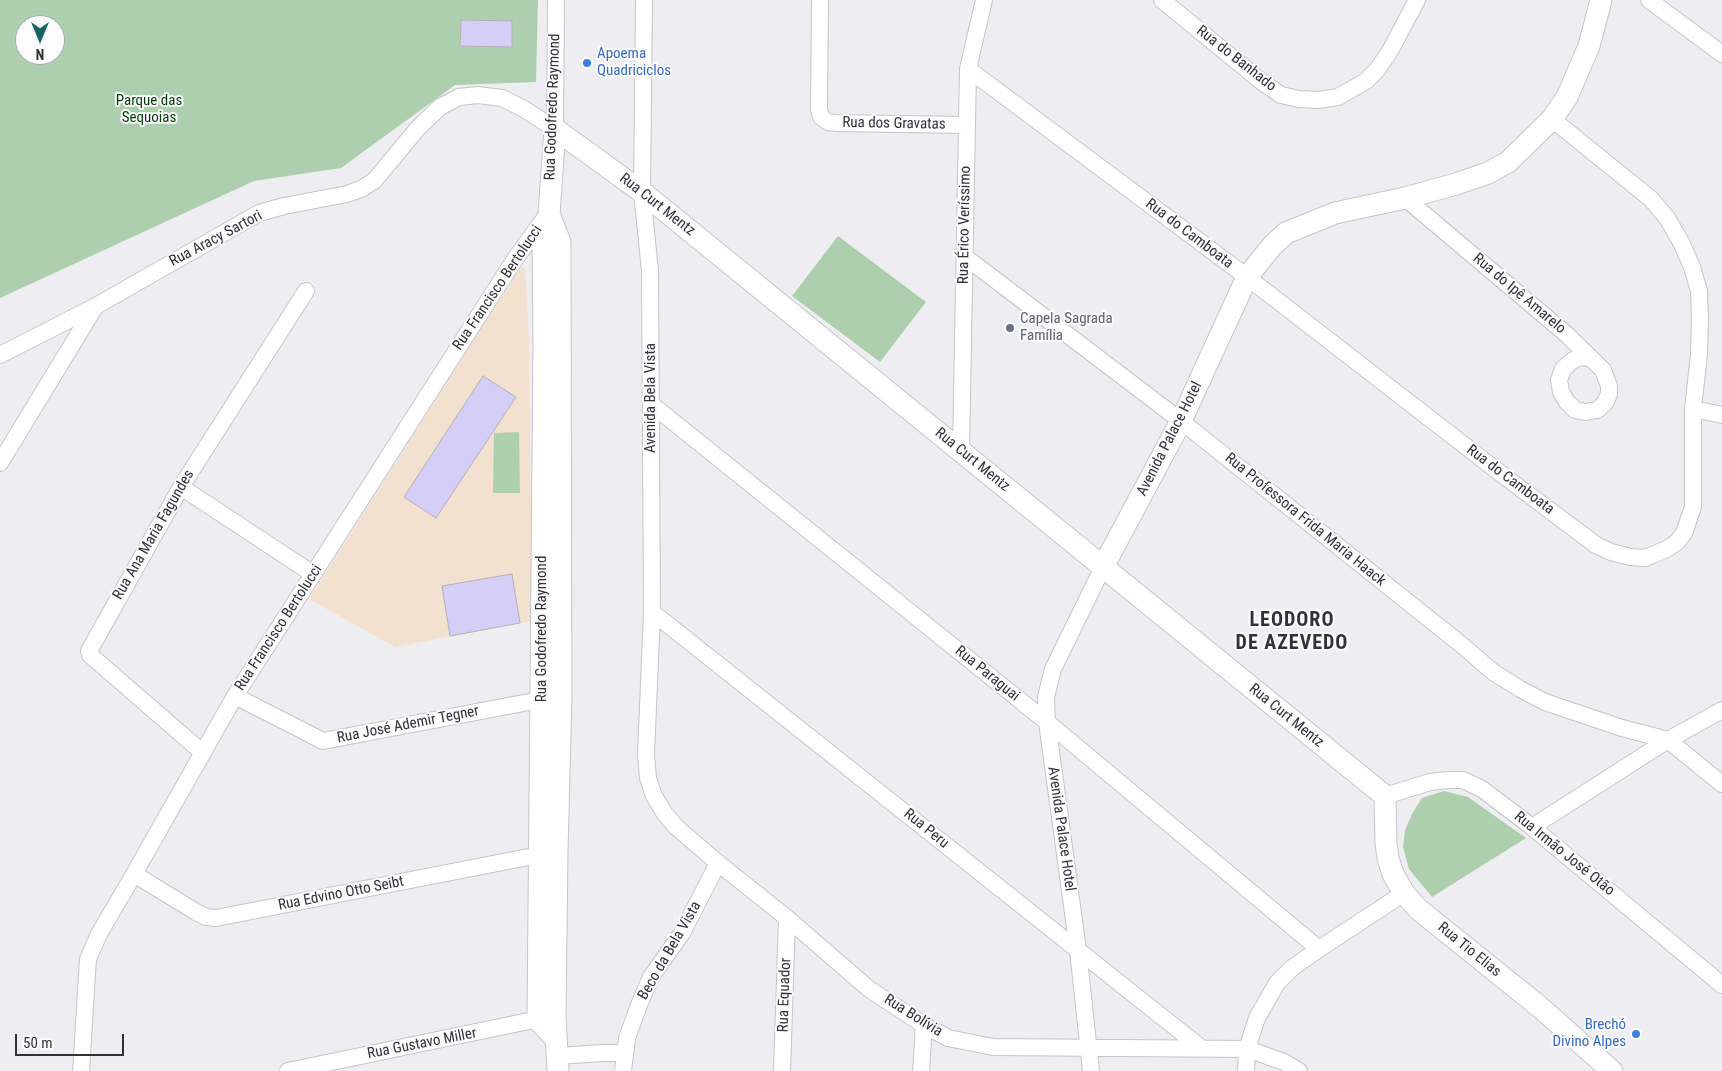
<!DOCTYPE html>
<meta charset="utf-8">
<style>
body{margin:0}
#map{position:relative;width:1722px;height:1071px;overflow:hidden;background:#eeeef2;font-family:"Roboto Condensed",sans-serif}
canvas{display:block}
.north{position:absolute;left:15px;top:15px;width:50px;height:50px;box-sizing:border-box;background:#fcfbff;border:1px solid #ababae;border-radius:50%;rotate:180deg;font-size:14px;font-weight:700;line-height:20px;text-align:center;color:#323234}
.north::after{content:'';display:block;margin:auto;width:18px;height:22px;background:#176665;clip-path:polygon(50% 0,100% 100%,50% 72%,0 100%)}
.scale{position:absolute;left:15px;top:1034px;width:109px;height:22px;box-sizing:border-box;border:2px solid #323234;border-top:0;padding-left:6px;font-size:15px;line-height:18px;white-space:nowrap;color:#323234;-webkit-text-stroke:4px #fcfbff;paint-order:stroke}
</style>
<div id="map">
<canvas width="1722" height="1071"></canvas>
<div class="north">N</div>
<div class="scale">50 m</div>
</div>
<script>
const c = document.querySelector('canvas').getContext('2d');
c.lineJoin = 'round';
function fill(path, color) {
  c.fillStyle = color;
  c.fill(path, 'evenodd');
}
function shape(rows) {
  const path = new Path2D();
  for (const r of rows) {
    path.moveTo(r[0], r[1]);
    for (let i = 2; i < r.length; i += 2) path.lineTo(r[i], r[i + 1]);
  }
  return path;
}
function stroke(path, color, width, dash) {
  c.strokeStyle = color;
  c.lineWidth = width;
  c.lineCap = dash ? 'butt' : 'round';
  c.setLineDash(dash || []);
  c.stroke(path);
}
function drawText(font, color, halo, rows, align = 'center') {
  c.font = font + ' "Roboto Condensed",sans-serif';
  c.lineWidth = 4;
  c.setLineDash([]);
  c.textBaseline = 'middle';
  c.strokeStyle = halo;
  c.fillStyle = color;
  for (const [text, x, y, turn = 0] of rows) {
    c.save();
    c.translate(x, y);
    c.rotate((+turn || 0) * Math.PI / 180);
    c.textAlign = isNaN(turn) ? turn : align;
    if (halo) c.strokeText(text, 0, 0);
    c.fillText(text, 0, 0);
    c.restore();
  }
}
fill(shape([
 [525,267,529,336,532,621,395,647,309,599,520,268]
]), '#f3e1d0');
fill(shape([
 [0,0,538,0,536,82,455,85,341,168,254,181,0,298],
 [25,25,55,25,55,55,25,55],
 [838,236,926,302,880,362,792,296],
 [519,432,520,493,493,493,494,433],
 [1444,791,1468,797,1526,838,1432,897,1409,869,1403,847,1405,830,1412,814,1422,798]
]), '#aecfad');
const building = shape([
 [461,20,512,21,512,47,460,46,461,20],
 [483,376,516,397,436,518,404,497,483,376],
 [512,574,520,623,450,636,442,586,512,574]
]);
fill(building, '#d5cff8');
stroke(building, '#b2b2b6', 1);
const minor = shape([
 [644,0,642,192,650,271,652,612,646,754,648,778,654,796,665,814,676,827,718,863,787,918,869,989,924,1025,948,1038,993,1047,1247,1049,1284,1062,1299,1071],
 [820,0,819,109,821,117,828,122,837,123,966,125],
 [1162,0,1262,82,1281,95,1299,99,1318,100,1338,97,1366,81,1377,70,1390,51,1417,0],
 [1649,0,1722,54],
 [968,69,1247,277,1504,476,1596,545,1611,552,1631,557,1645,558,1667,549,1677,542,1684,533,1693,507,1693,409,1699,354,1700,318,1699,291,1692,267,1681,242,1667,218,1651,199,1552,119],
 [555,129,556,0],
 [1405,198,1565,333,1603,370,1609,386,1609,394,1605,403,1597,410,1586,412,1575,410,1567,402,1561,392,1559,380,1563,369,1573,360,1582,357,1591,358],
 [964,256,1181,421,1463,646,1493,672,1520,689,1545,702,1622,728,1668,740,1722,784],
 [0,355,96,306,259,213,284,206,347,194,361,189,374,181,418,128,440,107,459,97,478,95,502,98,524,109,555,129],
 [651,404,1047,722,1319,949],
 [1693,409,1722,415],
 [961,451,968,69,984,0],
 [0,463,95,307],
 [181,487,313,574],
 [652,612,1200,1047],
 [235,696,323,741,550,698],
 [203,753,90,655,89,651,181,487,306,291],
 [1385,796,1430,782,1448,780,1463,780,1482,789,1532,827,1722,985],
 [1532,827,1668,740,1722,710],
 [134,874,196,912,206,917,216,918,549,853],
 [558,1056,602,1053,624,1053],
 [81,1071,88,959,99,934,134,874,235,696,515,259,547,215],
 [288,1071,548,1017],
 [623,1071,627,1038,639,1005,651,977,682,933,718,863],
 [782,1071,787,918],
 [921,1071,924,1025],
 [1091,1071,1078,950,1047,722,1046,697,1053,669,1103,567],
 [1246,1071,1247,1049,1257,1018,1277,983,1292,968,1319,949,1404,893]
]);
const major = shape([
 [555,129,642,192,1385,796,1386,843,1388,858,1393,874,1404,893,1418,909,1541,1008,1612,1071],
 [555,129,549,214,543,243,544,345,538,1020,555,1038],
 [549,214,560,242,560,274,561,696,557,851,555,1015,558,1071],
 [1103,567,1181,421,1247,277,1272,246,1286,233,1335,213,1405,198,1456,184,1488,173,1508,162,1552,119,1567,97,1589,46,1601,0]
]);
stroke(minor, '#c5c4c9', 18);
stroke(major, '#c5c4c9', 23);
stroke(minor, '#fff', 16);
stroke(major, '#fff', 21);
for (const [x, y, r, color] of [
 [587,63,5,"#3f7fe0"],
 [1010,328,5,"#6b7280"],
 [1636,1034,5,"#3f7fe0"]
]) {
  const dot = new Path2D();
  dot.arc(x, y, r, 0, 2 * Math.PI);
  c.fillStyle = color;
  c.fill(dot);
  stroke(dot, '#fcfbff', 2);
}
drawText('15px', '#366cbe', '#fcfbff', [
 ["Apoema",597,54],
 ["Quadriciclos",597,71],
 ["Brechó",1626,1025,"right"],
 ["Divino Alpes",1626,1042,"right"]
], 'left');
drawText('15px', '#323234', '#fcfbff', [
 ["Rua do Banhado",1236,59,38],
 ["Rua Godofredo Raymond",553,107,-88],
 ["Rua dos Gravatas",894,124,1],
 ["Rua Curt Mentz",657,205,38],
 ["Rua Érico Veríssimo",965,225,-89],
 ["Rua do Camboata",1189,234,37],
 ["Rua Aracy Sartori",216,239,-28],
 ["Rua Francisco Bertolucci",498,288,-56],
 ["Rua do Ipê Amarelo",1519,294,40],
 ["Avenida Bela Vista",651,398,-90],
 ["Avenida Palace Hotel",1170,439,-63],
 ["Rua Curt Mentz",972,460,39],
 ["Rua do Camboata",1510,480,37],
 ["Rua Professora Frida Maria Haack",1305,520,39],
 ["Rua Ana Maria Fagundes",154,535,-60],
 ["Rua Francisco Bertolucci",279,628,-57],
 ["Rua Godofredo Raymond",542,629,-90],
 ["Rua Paraguai",987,674,39],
 ["Rua Curt Mentz",1286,716,39],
 ["Rua José Ademir Tegner",408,725,-11],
 ["Rua Peru",926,829,39],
 ["Avenida Palace Hotel",1061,829,82],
 ["Rua Irmão José Otão",1564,854,39],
 ["Rua Edvino Otto Seibt",341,894,-11],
 ["Rua Tio Elias",1469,950,39],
 ["Beco da Bela Vista",670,951,-60],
 ["Rua Equador",785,995,-88],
 ["Rua Bolívia",913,1016,32],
 ["Rua Gustavo Miller",422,1044,-11]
]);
drawText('15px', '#003b05', '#fcfbff', [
 ["Parque das",149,101],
 ["Sequoias",149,118]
]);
drawText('15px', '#5b616d', '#fcfbff', [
 ["Capela Sagrada",1020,319],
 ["Família",1020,336]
], 'left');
c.letterSpacing = '1px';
drawText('bold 20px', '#323234', '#fcfbff', [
 ["LEODORO",1292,621],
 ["DE AZEVEDO",1292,644]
]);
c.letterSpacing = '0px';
</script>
